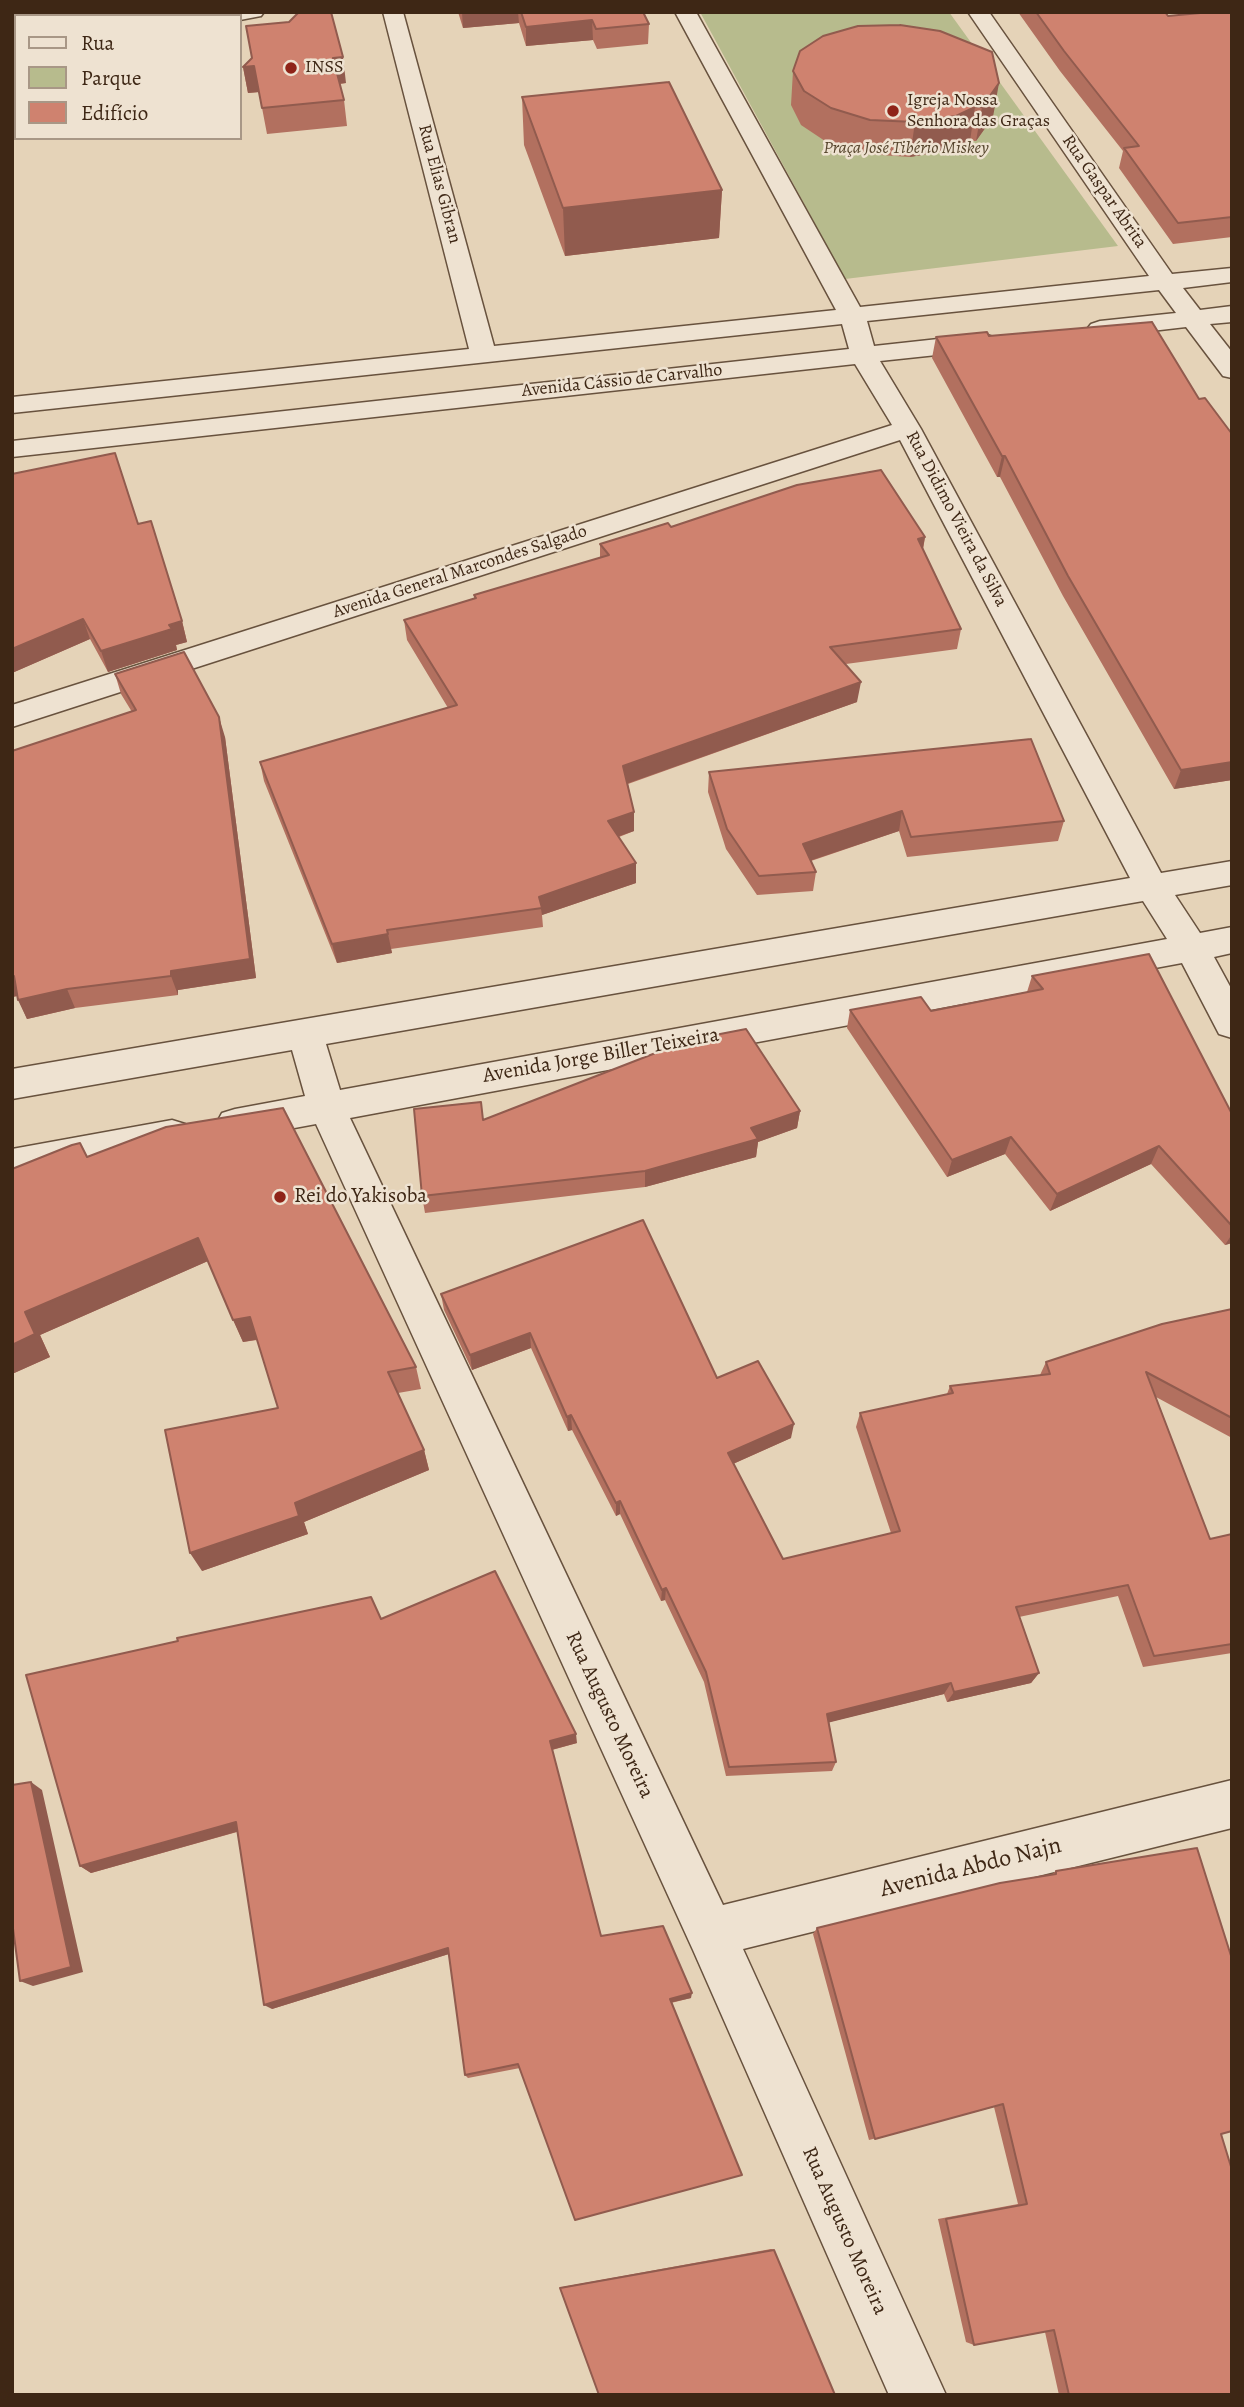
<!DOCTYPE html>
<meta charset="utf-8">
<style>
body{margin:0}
#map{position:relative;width:1244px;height:2407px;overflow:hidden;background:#e5d3b8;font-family:Alegreya,serif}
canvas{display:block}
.frame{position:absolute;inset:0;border:14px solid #3e2715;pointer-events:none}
.legend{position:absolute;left:14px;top:14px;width:228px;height:126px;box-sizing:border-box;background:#eee2d1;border:2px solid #a89786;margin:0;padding:9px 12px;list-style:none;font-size:21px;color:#3e2715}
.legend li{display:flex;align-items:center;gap:14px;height:35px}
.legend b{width:35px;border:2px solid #a89786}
</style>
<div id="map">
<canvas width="1244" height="2407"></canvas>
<div class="frame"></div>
<ul class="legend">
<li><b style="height:9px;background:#eee2d1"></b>Rua</li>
<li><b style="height:19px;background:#b7bb8d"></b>Parque</li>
<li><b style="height:19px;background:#cf826f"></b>Edifício</li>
</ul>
</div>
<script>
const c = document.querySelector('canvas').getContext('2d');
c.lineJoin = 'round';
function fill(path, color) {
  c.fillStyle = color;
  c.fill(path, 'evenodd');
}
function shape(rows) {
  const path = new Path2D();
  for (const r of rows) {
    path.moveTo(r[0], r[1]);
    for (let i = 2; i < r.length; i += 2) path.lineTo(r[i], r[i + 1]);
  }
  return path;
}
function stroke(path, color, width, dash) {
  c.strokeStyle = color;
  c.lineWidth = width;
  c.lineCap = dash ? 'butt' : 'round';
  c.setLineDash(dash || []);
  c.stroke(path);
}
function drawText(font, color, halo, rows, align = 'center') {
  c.font = font + ' Alegreya,serif';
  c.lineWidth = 5;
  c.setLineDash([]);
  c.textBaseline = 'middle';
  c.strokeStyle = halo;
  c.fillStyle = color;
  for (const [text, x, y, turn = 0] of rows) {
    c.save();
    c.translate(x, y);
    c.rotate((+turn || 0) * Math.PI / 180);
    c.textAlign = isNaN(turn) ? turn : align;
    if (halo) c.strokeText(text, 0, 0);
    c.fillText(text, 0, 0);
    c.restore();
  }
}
fill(shape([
 [700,12,949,12,1118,246,845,279]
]), '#b7bb8d');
const minor = shape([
 [71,12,91,12,91,16,71,16,71,12],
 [107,12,127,12,127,16,107,16,107,12],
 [210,12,264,12,261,16,240,20,240,16,208,16,210,12],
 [383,12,403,12,494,346,836,310,675,12,696,12,860,307,1149,276,968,12,989,12,1172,274,1232,268,1232,282,1183,288,1200,310,1232,306,1232,322,1210,324,1232,352,1232,378,1223,376,1186,327,1100,337,1091,334,1087,329,1091,324,1100,321,1176,313,1159,290,867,321,874,346,984,334,993,337,997,342,993,347,984,350,880,361,921,429,1161,873,1232,861,1232,885,1175,895,1200,933,1232,927,1232,953,1214,957,1232,990,1232,1038,1219,1034,1182,963,350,1118,723,1905,1232,1780,1232,1828,743,1949,946,2395,889,2395,693,1950,316,1124,235,1139,222,1135,216,1124,222,1113,235,1109,305,1096,292,1050,12,1099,12,1069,1130,878,900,440,12,727,12,705,892,425,855,364,12,457,12,441,849,349,842,324,12,413,12,397,469,349,383,12],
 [1143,901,1167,939,340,1090,326,1044,1143,901],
 [12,29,16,29,16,41,12,41,12,29],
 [172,1120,185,1124,191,1135,185,1146,12,1181,12,1149,172,1120]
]);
stroke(minor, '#68523e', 3);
fill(minor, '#eee2d1');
fill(shape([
 [458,12,643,12,649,24,648,44,597,49,593,40,526,46,519,23,463,28],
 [1018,12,1165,12,1168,16,1232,12,1232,237,1173,244,1119,168,1123,151,1060,71],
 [900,25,993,117,976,141,970,141,950,150,910,157,866,154,828,143,801,125,791,105,793,71],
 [246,26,346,83,340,84,344,100,347,126,267,134,259,92,248,93,243,67,252,58],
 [522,97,722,190,719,238,565,256,524,145],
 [989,336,1199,399,1232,434,1232,780,1174,789,1063,596,1000,477,997,477,932,358,936,337],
 [12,474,138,524,182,621,187,642,176,645,177,650,108,672,90,639,12,673],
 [671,527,925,537,923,550,961,629,957,649,846,664,857,702,628,784,634,812,634,831,619,837,636,863,636,883,542,915,543,927,391,949,392,953,337,963,264,781,260,762,448,708,407,640,404,620,474,599,474,595,600,558,600,544],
 [115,674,225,737,256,978,178,990,178,995,75,1008,27,1019,17,996,12,997,12,751,132,712,121,694],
 [709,772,1064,821,1058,841,907,857,899,831,811,861,816,872,813,891,757,895,726,849,708,792],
 [1032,976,1232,1114,1232,1243,1225,1245,1151,1164,1050,1211,1005,1154,947,1177,847,1028,850,1010,931,1011,1027,992],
 [800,1111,797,1128,758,1142,756,1157,645,1187,425,1213,422,1196,483,1120],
 [87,1157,416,1367,421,1389,398,1393,424,1450,429,1470,304,1522,308,1534,202,1571,278,1408,257,1340,243,1342,208,1261,40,1335,50,1357,12,1374],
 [441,1294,717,1378,791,1438,733,1464,783,1559,891,1533,856,1427,860,1413,947,1394,950,1386,1040,1375,1046,1362,1232,1309,1232,1438,1156,1397,1210,1539,1232,1534,1232,1653,1143,1667,1118,1596,1019,1617,1039,1673,1031,1683,947,1702,944,1694,829,1722,836,1762,832,1771,726,1776,704,1682,665,1600,661,1601,620,1514,616,1516,572,1430,568,1431,531,1348,472,1370,444,1310],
 [381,1619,577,1743,552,1750,601,1936,691,1998,671,2003,520,2068,468,2078,465,2075,449,1954,272,2009,237,1832,91,1873,80,1866,178,1641],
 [1056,1871,1221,2134,1232,2395,1059,2395,1045,2332,974,2345,966,2342,938,2219,1018,2204,994,2107,869,2140,813,1934,817,1928,1051,1875],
 [771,2249,774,2250,560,2288,562,2287]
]), '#b2705f');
fill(shape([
 [462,12,518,12,519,23,463,28],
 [592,20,593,40,526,46,526,27],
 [343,57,346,83,336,84,333,58],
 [254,66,259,92,248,93,243,67],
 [999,83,993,117,976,141,982,107],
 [975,107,970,141,950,150,910,157,915,122],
 [722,190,719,238,565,256,563,208],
 [1002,456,1005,456,1000,477,997,477],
 [925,537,921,558,918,539],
 [83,619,90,639,12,673,12,649],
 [182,621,187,642,176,645,177,650,108,672,101,651],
 [861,682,857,702,623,785,623,766],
 [219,717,225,737,256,978,178,990,178,995,171,976,171,971],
 [1232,762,1232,780,1174,789,1181,770],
 [902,811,899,831,800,864,803,844],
 [634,812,634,831,608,840,608,821],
 [636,863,636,883,542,915,539,897],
 [388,934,392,953,337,963,332,944],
 [14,976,23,995,12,997,12,977],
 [67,989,75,1008,27,1019,18,1000],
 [800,1111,797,1128,758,1142,756,1157,645,1187,645,1171,751,1128],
 [1011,1137,1005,1154,947,1177,952,1160],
 [1159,1146,1151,1164,1050,1211,1057,1194],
 [1232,1234,1232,1243,1225,1245],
 [198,1238,208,1261,40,1335,50,1357,12,1374,12,1345,25,1312],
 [250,1317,260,1339,243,1342,233,1320],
 [530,1333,531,1348,472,1370,470,1355],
 [571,1415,572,1430,568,1431,567,1417],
 [794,1424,791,1438,726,1467,728,1453],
 [424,1450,429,1470,304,1522,308,1534,202,1571,190,1553,295,1503],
 [620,1501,620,1514,616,1516,616,1503],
 [666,1588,665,1600,661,1601,662,1590],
 [1039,1673,1031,1683,947,1702,954,1692],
 [951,1683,944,1694,823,1724,827,1714],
 [576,1734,577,1743,551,1750,550,1741],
 [31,1782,42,1790,83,1972,33,1986,20,1981],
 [236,1822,243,1830,91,1873,80,1866],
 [448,1948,452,1953,272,2009,264,2005],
 [692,1993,691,1998,669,2003,670,1999]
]), '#915b4e');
const building = shape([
 [299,12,331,12,343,57,333,58,344,100,262,108,254,66,243,67,252,58,246,26,289,22,299,12],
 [521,12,643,12,649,24,596,29,592,20,526,27,521,12],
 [1036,12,1165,12,1168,16,1211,12,1232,12,1232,217,1178,223,1124,148,1139,146,1064,51,1036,12],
 [900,25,940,31,992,52,999,83,982,107,975,107,956,116,915,122,870,120,831,108,804,91,793,71,800,51,823,36,858,26,900,25],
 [669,82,722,190,563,208,522,97,669,82],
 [1152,322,1199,399,1205,398,1232,434,1232,762,1181,770,1068,576,1005,456,1002,456,936,337,987,332,989,336,1152,322],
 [115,453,138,524,151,521,182,621,169,625,172,629,101,651,83,619,12,649,12,474,115,453],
 [881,470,925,537,918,539,961,629,830,647,861,682,623,766,634,812,608,821,636,863,539,897,542,908,387,930,388,934,332,944,260,762,457,705,404,620,476,598,474,595,609,555,600,544,668,523,671,527,797,485,881,470],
 [184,652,219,717,250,959,171,971,171,976,67,989,18,1000,14,976,12,977,12,751,136,710,115,674,184,652],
 [1031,739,1064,821,911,837,902,811,803,844,816,872,759,876,727,829,709,772,1031,739],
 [1149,954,1232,1114,1232,1226,1159,1146,1057,1194,1011,1137,952,1160,850,1010,921,997,931,1011,1043,989,1032,976,1149,954],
 [746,1029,800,1111,751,1128,758,1139,645,1171,422,1196,414,1109,481,1102,483,1120,689,1040,746,1029],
 [283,1108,416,1367,388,1372,424,1450,295,1503,299,1516,190,1553,165,1430,278,1408,250,1317,233,1320,198,1238,25,1312,35,1334,12,1345,12,1169,72,1145,80,1143,87,1157,166,1127,283,1108],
 [643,1220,717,1378,758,1361,794,1424,728,1453,783,1559,900,1531,860,1413,953,1393,950,1386,1050,1374,1046,1362,1162,1324,1232,1309,1232,1418,1146,1372,1210,1539,1232,1534,1232,1644,1154,1656,1128,1585,1016,1607,1039,1673,954,1692,951,1683,827,1714,836,1762,729,1767,706,1672,666,1588,662,1590,620,1501,616,1503,571,1415,567,1417,530,1333,470,1355,441,1294,643,1220],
 [495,1571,576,1734,550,1741,601,1936,663,1926,692,1993,670,1999,742,2175,575,2220,518,2064,465,2075,448,1948,264,2005,236,1822,80,1866,26,1675,178,1641,177,1638,371,1597,381,1619,495,1571],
 [31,1782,71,1967,20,1981,12,1921,12,1785,31,1782],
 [1197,1848,1232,1959,1232,2131,1221,2134,1232,2170,1232,2395,1069,2395,1054,2330,974,2345,946,2219,1027,2204,1003,2104,875,2139,817,1928,1000,1883,1056,1874,1056,1871,1197,1848],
 [774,2250,835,2395,599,2395,560,2288,774,2250]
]);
fill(building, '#cf826f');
stroke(building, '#915b4e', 2);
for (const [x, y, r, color] of [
 [291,68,7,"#8f2418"],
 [893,111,7,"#8f2418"],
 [280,1197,7,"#8f2418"]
]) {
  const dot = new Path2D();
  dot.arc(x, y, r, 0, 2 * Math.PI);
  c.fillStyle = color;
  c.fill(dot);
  stroke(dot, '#eee2d1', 2.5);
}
drawText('18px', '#3e2715', '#eee2d1', [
 ["INSS",305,68],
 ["Igreja Nossa",907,101],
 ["Senhora das Graças",907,122]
], 'left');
drawText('italic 18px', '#56452d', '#eee2d1', [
 ["Praça José Tibério Miskey",906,149]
]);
drawText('18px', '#3e2715', '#eee2d1', [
 ["Rua Elias Gibran",439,184,75],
 ["Rua Gaspar Abrita",1104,192,55],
 ["Avenida Cássio de Carvalho",622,381,-6],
 ["Rua Didimo Vieira da Silva",956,519,62],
 ["Avenida General Marcondes Salgado",460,572,-18]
]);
drawText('21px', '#3e2715', '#eee2d1', [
 ["Avenida Jorge Biller Teixeira",601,1056,-10],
 ["Rua Augusto Moreira",609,1715,65],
 ["Rua Augusto Moreira",844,2231,66]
]);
drawText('21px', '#3e2715', '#eee2d1', [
 ["Rei do Yakisoba",294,1197]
], 'left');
drawText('24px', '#3e2715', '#eee2d1', [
 ["Avenida Abdo Najn",971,1868,-14]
]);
</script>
